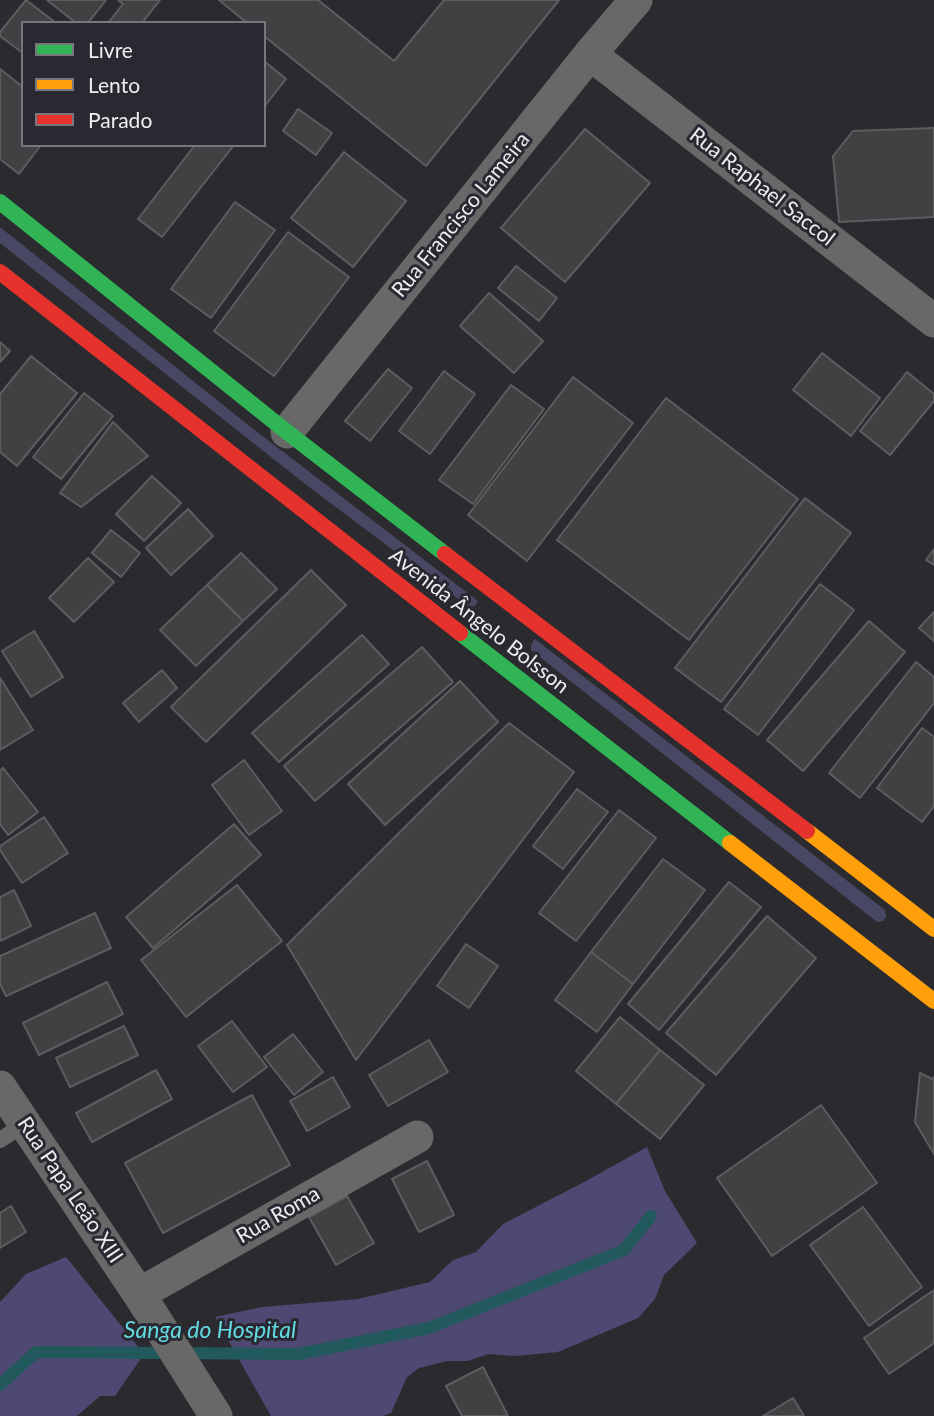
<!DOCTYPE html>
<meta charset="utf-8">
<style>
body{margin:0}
#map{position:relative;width:934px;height:1416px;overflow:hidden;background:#2b2b2f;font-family:Lato,sans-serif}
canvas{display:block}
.legend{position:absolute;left:21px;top:21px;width:245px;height:126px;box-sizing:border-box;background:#2a2931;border:2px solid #78777e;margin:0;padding:9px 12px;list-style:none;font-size:21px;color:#ededf2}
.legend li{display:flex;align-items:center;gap:14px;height:35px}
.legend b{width:35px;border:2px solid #78777e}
</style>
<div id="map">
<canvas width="934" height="1416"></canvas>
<ul class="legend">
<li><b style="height:9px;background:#30b455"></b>Livre</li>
<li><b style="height:9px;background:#ff9f0a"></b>Lento</li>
<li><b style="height:9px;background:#e5322d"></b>Parado</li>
</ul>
</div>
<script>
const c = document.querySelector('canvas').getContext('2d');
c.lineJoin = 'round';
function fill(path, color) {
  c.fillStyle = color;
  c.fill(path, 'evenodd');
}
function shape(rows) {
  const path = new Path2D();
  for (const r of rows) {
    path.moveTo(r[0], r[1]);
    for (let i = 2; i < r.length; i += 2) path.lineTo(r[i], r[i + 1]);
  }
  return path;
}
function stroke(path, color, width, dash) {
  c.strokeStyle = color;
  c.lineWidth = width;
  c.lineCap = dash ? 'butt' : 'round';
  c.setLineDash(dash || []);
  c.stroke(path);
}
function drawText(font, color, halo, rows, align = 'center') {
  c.font = font + ' Lato,sans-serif';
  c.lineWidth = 6;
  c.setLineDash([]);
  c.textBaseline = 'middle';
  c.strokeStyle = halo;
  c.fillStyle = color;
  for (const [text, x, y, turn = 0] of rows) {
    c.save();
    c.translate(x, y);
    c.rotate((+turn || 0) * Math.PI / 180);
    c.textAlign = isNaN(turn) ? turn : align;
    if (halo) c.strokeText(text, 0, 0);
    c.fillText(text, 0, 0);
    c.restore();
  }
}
fill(shape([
 [0,227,252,428,478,601,475,606,469,607,309,487,0,243],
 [535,639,885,910,886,917,883,921,877,922,531,650,531,645]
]), '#484764');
fill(shape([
 [647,1147,665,1191,697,1243,664,1275,655,1299,638,1318,558,1352,515,1356,488,1354,468,1361,447,1361,419,1368,407,1377,391,1413,383,1416,271,1416,215,1317,262,1307,358,1299,430,1282,453,1260,476,1252,503,1224,586,1181],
 [66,1257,144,1354,115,1396,100,1396,77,1416,0,1416,0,1302,26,1274]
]), '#4e4973');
stroke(shape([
 [0,1385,36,1352,299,1354,429,1328,624,1250,651,1216]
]), '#22595c', 12);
const building = shape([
 [26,0,56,23,23,23,23,53,0,36,0,32,26,0],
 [47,0,106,0,88,23,76,23,47,0],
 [118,0,160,0,142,23,108,23,123,4,118,0],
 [219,0,318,0,394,61,444,0,559,0,426,166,264,36,264,23,247,23,219,0],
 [264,61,286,79,264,107,264,61],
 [0,69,23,87,23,145,41,145,19,174,0,159,0,69],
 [298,109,332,133,316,155,283,131,298,109],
 [934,128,934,217,839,222,833,156,853,131,934,128],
 [585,129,650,183,565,282,501,228,585,129],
 [195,145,234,145,162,237,138,219,195,145],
 [344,152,406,201,353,267,291,218,344,152],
 [235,202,275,230,211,318,171,289,235,202],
 [288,232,349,277,274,376,214,331,288,232],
 [516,266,557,298,539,321,498,288,516,266],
 [489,293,543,341,514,373,460,326,489,293],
 [0,342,10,351,0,362,0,342],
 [822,353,880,398,851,436,793,390,822,353],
 [31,356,77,393,17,466,0,452,0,394,31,356],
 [388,369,412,388,370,441,345,421,388,369],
 [444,371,475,394,430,454,399,431,444,371],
 [907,372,934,394,934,401,890,455,860,431,907,372],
 [573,377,633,423,527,561,468,515,573,377],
 [511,385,544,409,473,504,439,480,511,385],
 [84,393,113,416,61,479,33,457,84,393],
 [666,398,798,499,689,640,557,540,666,398],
 [113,422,148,456,81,507,60,493,113,422],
 [152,476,181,503,144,541,116,514,152,476],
 [805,498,851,533,721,702,675,668,805,498],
 [188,509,213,536,171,575,146,548,188,509],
 [111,530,140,553,121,577,92,553,111,530],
 [934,549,934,565,926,560,934,549],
 [241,553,277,589,243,621,207,585,241,553],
 [88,558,114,582,74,622,49,598,88,558],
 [311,570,346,605,206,742,171,707,311,570],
 [820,584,854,610,758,735,724,709,820,584],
 [207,585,243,621,196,666,160,630,207,585],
 [934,612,934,641,919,628,934,612],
 [869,621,905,652,803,771,767,740,869,621],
 [34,631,63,677,31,697,2,651,34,631],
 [362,635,389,664,279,762,252,733,362,635],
 [422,647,453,682,315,801,284,766,422,647],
 [916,662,934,677,934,703,860,798,829,773,916,662],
 [162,670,177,688,139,722,123,703,162,670],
 [0,678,33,730,0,750,0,678],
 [460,681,498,722,385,825,348,784,460,681],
 [509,723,574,772,356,1060,287,945,509,723],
 [922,728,934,737,934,806,922,822,877,788,922,728],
 [244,760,282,811,249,835,212,785,244,760],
 [3,768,38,812,8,835,0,824,0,771,3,768],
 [577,789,608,812,563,869,533,846,577,789],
 [619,810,656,838,576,941,539,913,619,810],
 [44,817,68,853,22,883,0,850,0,846,44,817],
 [234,824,261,855,153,948,126,917,234,824],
 [663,859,705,890,633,984,591,952,663,859],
 [729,882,761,907,659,1030,628,1004,729,882],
 [237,885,282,941,186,1017,141,960,237,885],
 [14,890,31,926,0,941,0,897,14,890],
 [95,913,111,948,6,996,0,984,0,956,95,913],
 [767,916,816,958,716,1075,666,1033,767,916],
 [466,944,498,966,469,1008,437,986,466,944],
 [591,952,633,984,597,1032,555,1000,591,952],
 [107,982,123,1014,39,1055,23,1023,107,982],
 [620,1017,660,1050,616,1104,576,1071,620,1017],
 [232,1021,267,1067,233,1092,198,1046,232,1021],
 [124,1026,138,1055,70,1087,56,1058,124,1026],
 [293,1034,323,1072,294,1095,264,1057,293,1034],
 [429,1040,448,1072,388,1106,369,1075,429,1040],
 [660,1050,704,1085,660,1139,616,1104,660,1050],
 [156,1070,172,1099,92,1142,76,1113,156,1070],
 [920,1073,932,1079,934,1077,934,1154,915,1122,920,1073],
 [333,1077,350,1107,307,1131,290,1101,333,1077],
 [252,1095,290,1165,163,1233,125,1163,252,1095],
 [821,1105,877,1183,772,1256,717,1178,821,1105],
 [427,1161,454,1215,419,1232,392,1179,427,1161],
 [347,1196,374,1243,336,1265,309,1217,347,1196],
 [11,1206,26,1232,0,1248,0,1213,11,1206],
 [863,1207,922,1287,869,1326,810,1245,863,1207],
 [934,1290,934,1343,889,1374,864,1338,934,1290],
 [483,1367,508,1416,462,1416,446,1386,483,1367],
 [793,1398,804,1416,763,1416,793,1398]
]);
fill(building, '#414043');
stroke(building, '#5e5c5f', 2);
stroke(shape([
 [0,1140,25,1124]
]), '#696869', 16);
stroke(shape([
 [590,54,934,321],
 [287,432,590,54,636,0],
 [0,1087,139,1294,216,1416],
 [139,1294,417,1137]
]), '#696869', 33);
stroke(shape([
 [0,202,287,432,445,554],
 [460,633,730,843]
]), '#30b455', 16);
stroke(shape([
 [807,831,934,929],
 [730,843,934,1001]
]), '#ff9f0a', 16);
stroke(shape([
 [0,272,460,633],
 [445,554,807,831]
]), '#e5322d', 16);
drawText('21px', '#ededf2', '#2a2931', [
 ["Rua Raphael Saccol",762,187,38],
 ["Rua Francisco Lameira",461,215,-51],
 ["Avenida Ângelo Bolsson",479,621,38],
 ["Rua Papa Leão XIII",70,1190,56],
 ["Rua Roma",278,1215,-30]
]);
drawText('italic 23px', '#63dae0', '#2a2931', [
 ["Sanga do Hospital",210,1331]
]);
</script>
